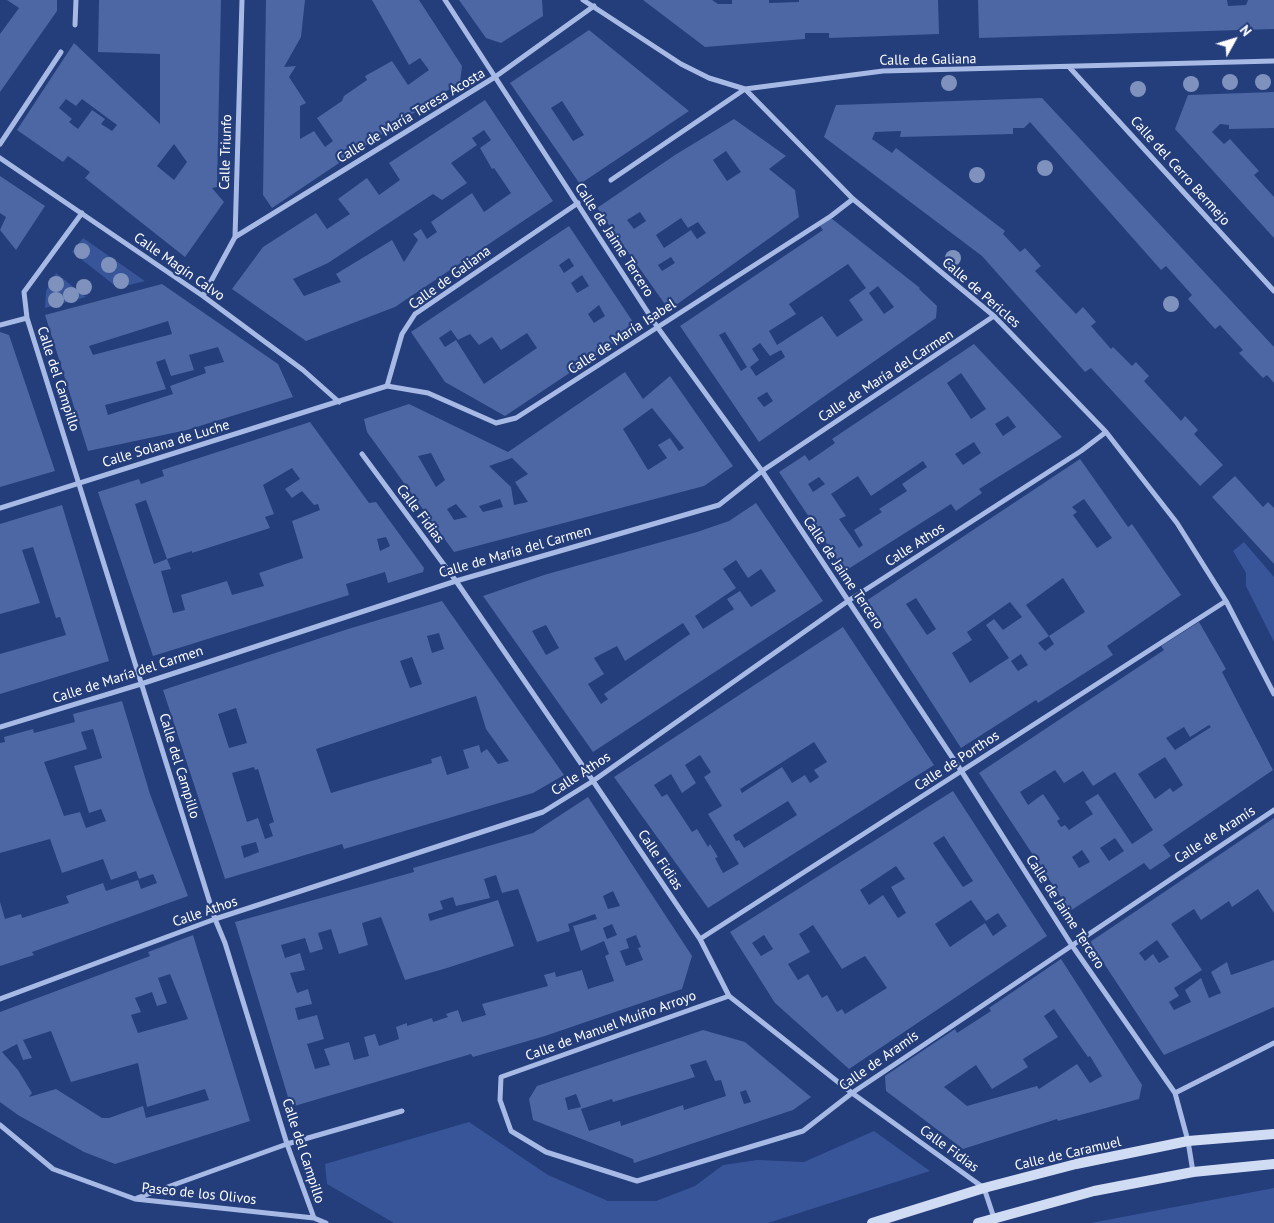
<!DOCTYPE html>
<meta charset="utf-8">
<style>
body{margin:0}
#map{position:relative;width:1274px;height:1223px;overflow:hidden;background:#243d7b;font-family:"PT Sans",sans-serif}
canvas{display:block}
.north{position:absolute;left:1209px;top:15px;width:50px;height:50px;-webkit-text-stroke:4px #243d7b;paint-order:stroke;rotate:51deg;font-size:14px;font-weight:700;line-height:20px;text-align:center;color:#fff}
.north::after{content:'';display:block;margin:auto;width:18px;height:22px;background:#fff;clip-path:polygon(50% 0,100% 100%,50% 72%,0 100%)}
</style>
<div id="map">
<canvas width="1274" height="1223"></canvas>
<div class="north">N</div>
</div>
<script>
const c = document.querySelector('canvas').getContext('2d');
c.lineJoin = 'round';
function fill(path, color) {
  c.fillStyle = color;
  c.fill(path, 'evenodd');
}
function shape(rows) {
  const path = new Path2D();
  for (const r of rows) {
    path.moveTo(r[0], r[1]);
    for (let i = 2; i < r.length; i += 2) path.lineTo(r[i], r[i + 1]);
  }
  return path;
}
function stroke(path, color, width, dash) {
  c.strokeStyle = color;
  c.lineWidth = width;
  c.lineCap = dash ? 'butt' : 'round';
  c.setLineDash(dash || []);
  c.stroke(path);
}
function drawText(font, color, halo, rows, align = 'center') {
  c.font = font + ' "PT Sans",sans-serif';
  c.lineWidth = 4.5;
  c.setLineDash([]);
  c.textBaseline = 'middle';
  c.strokeStyle = halo;
  c.fillStyle = color;
  for (const [text, x, y, turn = 0] of rows) {
    c.save();
    c.translate(x, y);
    c.rotate((+turn || 0) * Math.PI / 180);
    c.textAlign = isNaN(turn) ? turn : align;
    if (halo) c.strokeText(text, 0, 0);
    c.fillText(text, 0, 0);
    c.restore();
  }
}
fill(shape([
 [83,238,145,281,118,288,72,252],
 [56,273,86,297,45,308,46,291],
 [1244,542,1274,577,1274,642,1246,586,1246,573,1233,551],
 [469,1122,548,1175,608,1201,656,1201,695,1186,723,1165,757,1160,804,1162,874,1131,930,1171,768,1223,394,1223,327,1184,325,1164],
 [1274,1188,1274,1223,1091,1223]
]), '#375598');
fill(shape([
 [7,0,57,0,57,11,0,92,0,34,19,8],
 [99,0,221,0,217,187,212,188,224,202,185,257,85,178,90,172,68,156,63,162,17,130,74,43,160,124,160,54,98,52],
 [66,99,76,106,82,99,117,125,112,131,101,124,105,119,92,110,78,129,69,122,72,119,59,108],
 [174,144,187,162,174,180,157,166],
 [266,0,305,0,301,37,284,67,296,66,289,77,306,103,300,106,300,139,314,131,325,147,333,141,317,118,342,101,344,96,367,80,365,76,392,61,408,85,429,70,420,58,409,65,372,0,419,0,462,66,460,82,272,208,263,195],
 [459,0,542,0,543,16,501,43,486,38],
 [643,0,712,0,718,4,732,4,732,0,769,0,769,3,799,2,799,0,938,0,939,34,829,38,829,33,805,33,805,39,705,47],
 [978,0,1227,0,1228,6,1246,5,1248,0,1274,0,1274,29,979,38],
 [589,30,689,111,580,184,510,83],
 [562,101,584,135,573,141,551,108],
 [1274,92,1274,128,1229,129,1229,125,1220,124,1212,132,1224,144,1230,139,1259,171,1254,175,1274,197,1274,238,1175,129,1188,95],
 [1042,98,1274,347,1274,383,1267,375,1263,378,1239,353,1243,350,1220,325,1215,329,1188,299,1192,295,1166,266,1161,270,1030,122,1024,128,1013,128,1013,134,900,137,901,131,875,132,872,139,892,153,896,148,1005,231,1003,234,1020,252,1025,248,1041,266,1035,271,1076,314,1083,307,1096,322,1091,326,1111,349,1113,347,1132,366,1136,362,1149,376,1144,381,1181,421,1185,416,1198,430,1194,434,1223,465,1200,486,1091,368,1085,372,982,256,824,137,836,105],
 [485,100,553,201,395,307,306,341,232,289,263,247,316,213,327,229,350,214,338,199,367,178,379,195,400,180,389,163],
 [484,130,491,140,480,148,492,169,494,168,511,193,484,212,472,193,431,222,437,232,427,239,421,229,413,234,418,240,404,262,392,240,336,274,341,282,304,296,293,279,328,263,433,194,442,200,467,183,451,163,477,145,472,138],
 [734,119,786,156,769,169,795,190,799,217,669,310,597,208,675,155],
 [726,151,741,172,727,181,713,160],
 [640,212,646,221,634,229,627,220],
 [681,218,688,228,698,222,706,233,697,239,691,230,664,248,656,235],
 [671,257,675,263,662,271,658,265],
 [0,176,45,206,16,250,0,230,6,217,0,213],
 [831,218,920,288,919,289,937,306,936,318,759,442,680,326,823,230,820,226],
 [848,264,866,288,849,300,863,320,837,337,822,316,777,345,769,331,796,314,789,304],
 [878,286,894,307,884,314,869,293],
 [725,332,747,367,741,371,719,335],
 [760,343,770,356,781,350,785,357,756,376,750,367,759,360,752,349],
 [767,392,773,401,764,407,757,398],
 [569,226,637,328,505,416,445,382,411,332],
 [569,258,574,266,564,273,559,265],
 [582,275,589,286,577,293,571,283],
 [599,305,605,316,594,323,588,314],
 [451,330,458,340,470,334,479,345,492,337,501,350,527,333,537,348,484,384,456,340,445,347,439,338],
 [162,284,278,364,293,397,187,430,88,451,45,315],
 [168,321,172,334,93,355,89,346],
 [218,347,224,362,204,367,206,373,170,386,173,394,108,415,105,405,166,389,156,362,165,359,171,376,194,370,189,355],
 [0,332,9,335,55,471,0,487],
 [974,344,1062,437,979,489,982,493,956,511,951,504,845,571,779,472,805,455,809,461,835,443,832,439],
 [961,373,986,409,971,419,947,383],
 [1008,416,1016,427,1003,436,995,424],
 [974,442,981,453,963,465,955,454],
 [923,461,927,467,902,484,907,491,879,509,882,512,854,530,863,545,859,548,839,519,846,516,831,494,858,476,871,496],
 [819,477,825,484,813,492,808,484],
 [625,372,643,399,670,376,733,466,704,486,454,552,367,432,364,419,409,404,508,452],
 [652,408,684,448,679,451,670,438,658,445,667,458,648,470,623,429],
 [431,453,445,480,436,487,418,456],
 [512,458,528,474,515,482,528,502,514,505,511,487,489,466],
 [500,499,503,507,483,512,479,506],
 [456,504,467,517,454,520,447,509],
 [310,422,369,503,376,502,424,568,423,572,388,583,385,572,346,584,349,595,153,656,98,492,139,479,141,484,164,476,162,470],
 [292,468,300,479,285,489,292,498,302,491,314,505,318,504,320,510,292,521,303,558,259,573,264,586,232,595,227,581,181,595,185,610,173,613,161,571,171,569,167,559,154,564,135,504,146,500,167,559,192,551,192,553,270,528,265,517,274,514,263,485],
 [386,537,390,546,380,551,377,539],
 [1080,459,1128,527,1132,524,1181,595,1107,646,1113,655,1038,703,1036,700,961,748,866,601],
 [1084,499,1112,538,1097,548,1073,515,1077,512,1072,507],
 [1063,578,1085,612,1049,636,1026,605],
 [916,598,936,629,927,635,906,604],
 [1010,602,1022,617,1003,630,994,619,986,625,1009,658,970,683,952,653,972,640,967,632],
 [1049,636,1054,644,1045,651,1038,643],
 [1021,654,1028,665,1018,671,1011,661],
 [1235,476,1263,507,1268,502,1274,508,1274,564,1212,497],
 [756,503,823,601,593,752,483,596,544,575,697,532,729,521],
 [736,560,748,578,761,569,776,591,751,607,740,591,727,599,734,609,703,629,695,616,736,588,723,569],
 [683,623,690,634,604,694,608,699,601,704,588,684,604,674,594,658,617,646,625,661],
 [546,625,559,648,546,655,532,631],
 [62,505,109,661,0,694,0,654,66,635,60,617,56,618,33,547,22,550,40,603,0,614,0,524],
 [442,601,564,775,533,793,344,849,342,844,225,879,163,690,348,629],
 [439,633,444,649,432,653,427,636],
 [412,657,422,684,410,688,400,661],
 [476,696,486,729,509,761,498,764,487,749,481,753,479,745,463,750,469,768,447,775,441,756,431,759,432,763,331,793,316,749],
 [236,708,247,743,229,748,218,714],
 [254,767,255,770,258,769,274,822,269,824,273,836,265,839,258,818,247,822,232,773],
 [256,842,259,852,244,858,241,846],
 [1199,622,1226,669,1222,672,1273,770,1163,845,1171,856,1150,870,1144,863,1070,911,979,773,1164,650,1161,646],
 [1209,725,1211,727,1175,750,1166,738,1184,727,1190,737],
 [1165,757,1183,785,1173,792,1170,788,1155,799,1138,774],
 [1055,770,1064,783,1083,771,1093,786,1115,772,1153,830,1132,844,1098,794,1085,802,1093,814,1069,830,1065,825,1061,827,1057,821,1060,819,1043,794,1028,805,1020,792],
 [1115,838,1124,851,1109,861,1100,848],
 [1082,850,1090,862,1079,868,1072,857],
 [843,627,934,765,708,908,614,777],
 [814,742,827,762,814,770,819,777,810,783,805,775,792,783,782,767,742,793,740,789],
 [700,755,711,772,704,777,722,806,708,814,739,864,723,873,715,858,718,857,710,844,708,847,697,829,692,832,667,794,662,797,654,785,671,774,682,793,696,783,685,765],
 [788,801,797,815,744,848,739,840,736,841,733,835],
 [122,701,150,794,188,896,32,952,34,955,0,966,0,902,5,919,21,914,22,918,69,903,66,896,103,883,106,891,138,880,141,889,157,883,153,874,139,879,136,871,111,880,103,859,62,873,50,839,0,853,0,743,5,742,4,737,33,729,34,733,75,722,73,714],
 [93,729,102,758,74,766,89,813,101,809,106,821,86,828,80,812,64,816,44,762,87,749,81,732],
 [953,791,1047,936,849,1069,775,1003,730,932],
 [944,836,973,881,963,887,933,843],
 [896,866,905,879,891,887,906,913,898,918,883,895,869,905,860,890],
 [971,900,986,921,998,913,1007,926,993,936,985,923,950,947,935,924],
 [813,925,842,969,865,956,887,988,845,1014,842,1009,837,1012,827,995,822,998,808,974,798,980,788,964,810,952,799,934],
 [764,935,773,949,761,956,752,943],
 [588,797,692,956,682,989,545,1036,473,1057,471,1054,291,1107,235,922,414,872,413,868,533,833],
 [496,875,502,893,518,889,537,942,570,931,568,924,595,914,597,919,573,926,581,951,604,941,609,954,605,956,614,981,588,989,582,970,556,977,555,972,544,975,548,986,482,1004,486,1015,462,1022,458,1010,446,1014,448,1017,433,1022,432,1018,407,1026,407,1023,396,1027,399,1039,379,1046,375,1034,364,1037,369,1056,354,1060,349,1042,324,1049,330,1065,315,1069,307,1044,324,1039,317,1015,298,1020,295,1008,312,1004,308,989,297,993,290,973,305,970,300,953,285,958,281,945,305,938,310,953,323,949,318,933,331,929,339,954,368,945,362,923,381,917,405,980,447,968,514,946,498,900,430,921,428,914,443,909,440,901,453,897,456,906,490,898,484,879],
 [613,891,620,906,608,909,603,896],
 [612,924,617,935,607,939,603,928],
 [636,935,641,947,638,948,643,960,626,966,620,951,629,948,626,939],
 [1274,818,1274,913,1258,889,1232,907,1229,901,1201,920,1194,909,1171,924,1202,970,1174,988,1179,996,1169,1002,1174,1010,1191,1002,1185,990,1201,978,1209,998,1221,993,1211,972,1227,962,1231,975,1274,960,1274,1007,1164,1055,1090,942],
 [1157,940,1169,957,1159,963,1153,954,1145,961,1139,953],
 [193,935,250,1121,115,1164,84,1152,18,1115,0,1102,0,1012,150,956,148,952],
 [170,974,188,1019,138,1033,131,1015,141,1012,135,998,152,992,157,1006,167,1003,158,978],
 [51,1031,71,1082,138,1063,147,1107,205,1089,209,1100,146,1118,143,1106,109,1118,102,1118,56,1089,29,1097,32,1093,18,1070,2,1052,17,1044,23,1060,32,1058,23,1040],
 [1061,959,1142,1085,1139,1099,1058,1121,1057,1119,963,1149,886,1091,885,1076,955,1029,957,1033,991,1011,989,1008],
 [1054,1009,1088,1057,1090,1056,1102,1076,1090,1083,1077,1064,1039,1089,1037,1086,967,1106,944,1087,976,1065,992,1089,1028,1067,1023,1059,1058,1037,1044,1016],
 [703,1030,745,1042,811,1097,793,1110,634,1163,633,1159,533,1120,529,1099,537,1086],
 [706,1060,715,1081,721,1080,726,1096,684,1110,683,1105,621,1126,620,1121,589,1131,581,1109,612,1099,613,1102,695,1077,690,1065],
 [746,1090,751,1102,744,1104,740,1092],
 [576,1094,581,1107,568,1110,565,1098]
]), '#4c67a4');
stroke(shape([
 [445,0,658,328,762,471,962,772,1071,944,1175,1093,1188,1141,1193,1172],
 [583,0,681,64,709,78,745,89,853,199,994,316,1106,432,1177,523,1226,601,1274,694],
 [75,25,76,0],
 [1070,68,1274,291],
 [0,144,61,52],
 [0,158,203,296,303,370,339,402],
 [611,180,745,89,883,71,1274,61],
 [235,237,495,77,594,6],
 [203,296,235,237,242,0],
 [27,318,215,919,225,943,287,1144,314,1218],
 [0,325,27,318,24,292,82,213],
 [387,386,428,393,496,423,516,418,831,216,853,199],
 [362,454,456,581,593,781,700,939,729,996,852,1093,984,1188,994,1218],
 [0,508,387,386,402,334,415,314,578,203],
 [0,727,141,684,456,581,719,505,762,471,994,316],
 [700,939,1226,601],
 [729,996,501,1077,500,1100,511,1131,546,1152,637,1181,803,1131,852,1093,1274,810],
 [0,999,215,919,543,812,593,781,848,601,1081,451,1106,432],
 [1175,1093,1274,1043],
 [0,1125,53,1169,135,1199,314,1218,326,1223],
 [137,1198,287,1144,402,1111]
]), '#a7bae5', 5);
stroke(shape([
 [872,1223,984,1188,1076,1164,1188,1141,1274,1134],
 [978,1223,1094,1191,1193,1172,1274,1164]
]), '#d0dbf4', 10);
c.fillStyle = '#7f92be';
for (const [x, y] of [
 [1230,82],
 [1263,82],
 [949,83],
 [1191,84],
 [1138,89],
 [1045,168],
 [977,175],
 [82,251],
 [953,258],
 [109,265],
 [121,281],
 [56,284],
 [84,287],
 [71,295],
 [56,300],
 [1171,304]
]) {
  c.beginPath();
  c.arc(x, y, 8, 0, 2 * Math.PI);
  c.fill();
}
drawText('14px', '#fff', '#243d7b', [
 ["Calle de Galiana",928,60,-1],
 ["Calle de María Teresa Acosta",411,116,-31],
 ["Calle Triunfo",226,152,-88],
 ["Calle del Cerro Bermejo",1180,171,48],
 ["Calle de Jaime Tercero",614,240,57],
 ["Calle Magín Calvo",179,267,35],
 ["Calle de Galiana",450,278,-36],
 ["Calle de Pericles",981,293,41],
 ["Calle de María Isabel",622,337,-33],
 ["Calle de María del Carmen",886,376,-33],
 ["Calle del Campillo",58,379,72],
 ["Calle Solana de Luche",166,444,-17],
 ["Calle Fidias",420,514,53],
 ["Calle Athos",915,545,-33],
 ["Calle de María del Carmen",515,552,-16],
 ["Calle de Jaime Tercero",843,573,56],
 ["Calle de María del Carmen",128,675,-18],
 ["Calle de Porthos",957,761,-33],
 ["Calle del Campillo",179,766,73],
 ["Calle Athos",581,774,-33],
 ["Calle de Aramís",1215,835,-33],
 ["Calle Fidias",660,860,56],
 ["Calle Athos",205,912,-19],
 ["Calle de Jaime Tercero",1065,912,57],
 ["Calle de Manuel Muíño Arroyo",611,1026,-20],
 ["Calle de Aramís",879,1061,-35],
 ["Calle Fidias",949,1149,36],
 ["Calle del Campillo",303,1151,72],
 ["Calle de Caramuel",1068,1154,-13],
 ["Paseo de los Olivos",199,1194,6]
]);
</script>
